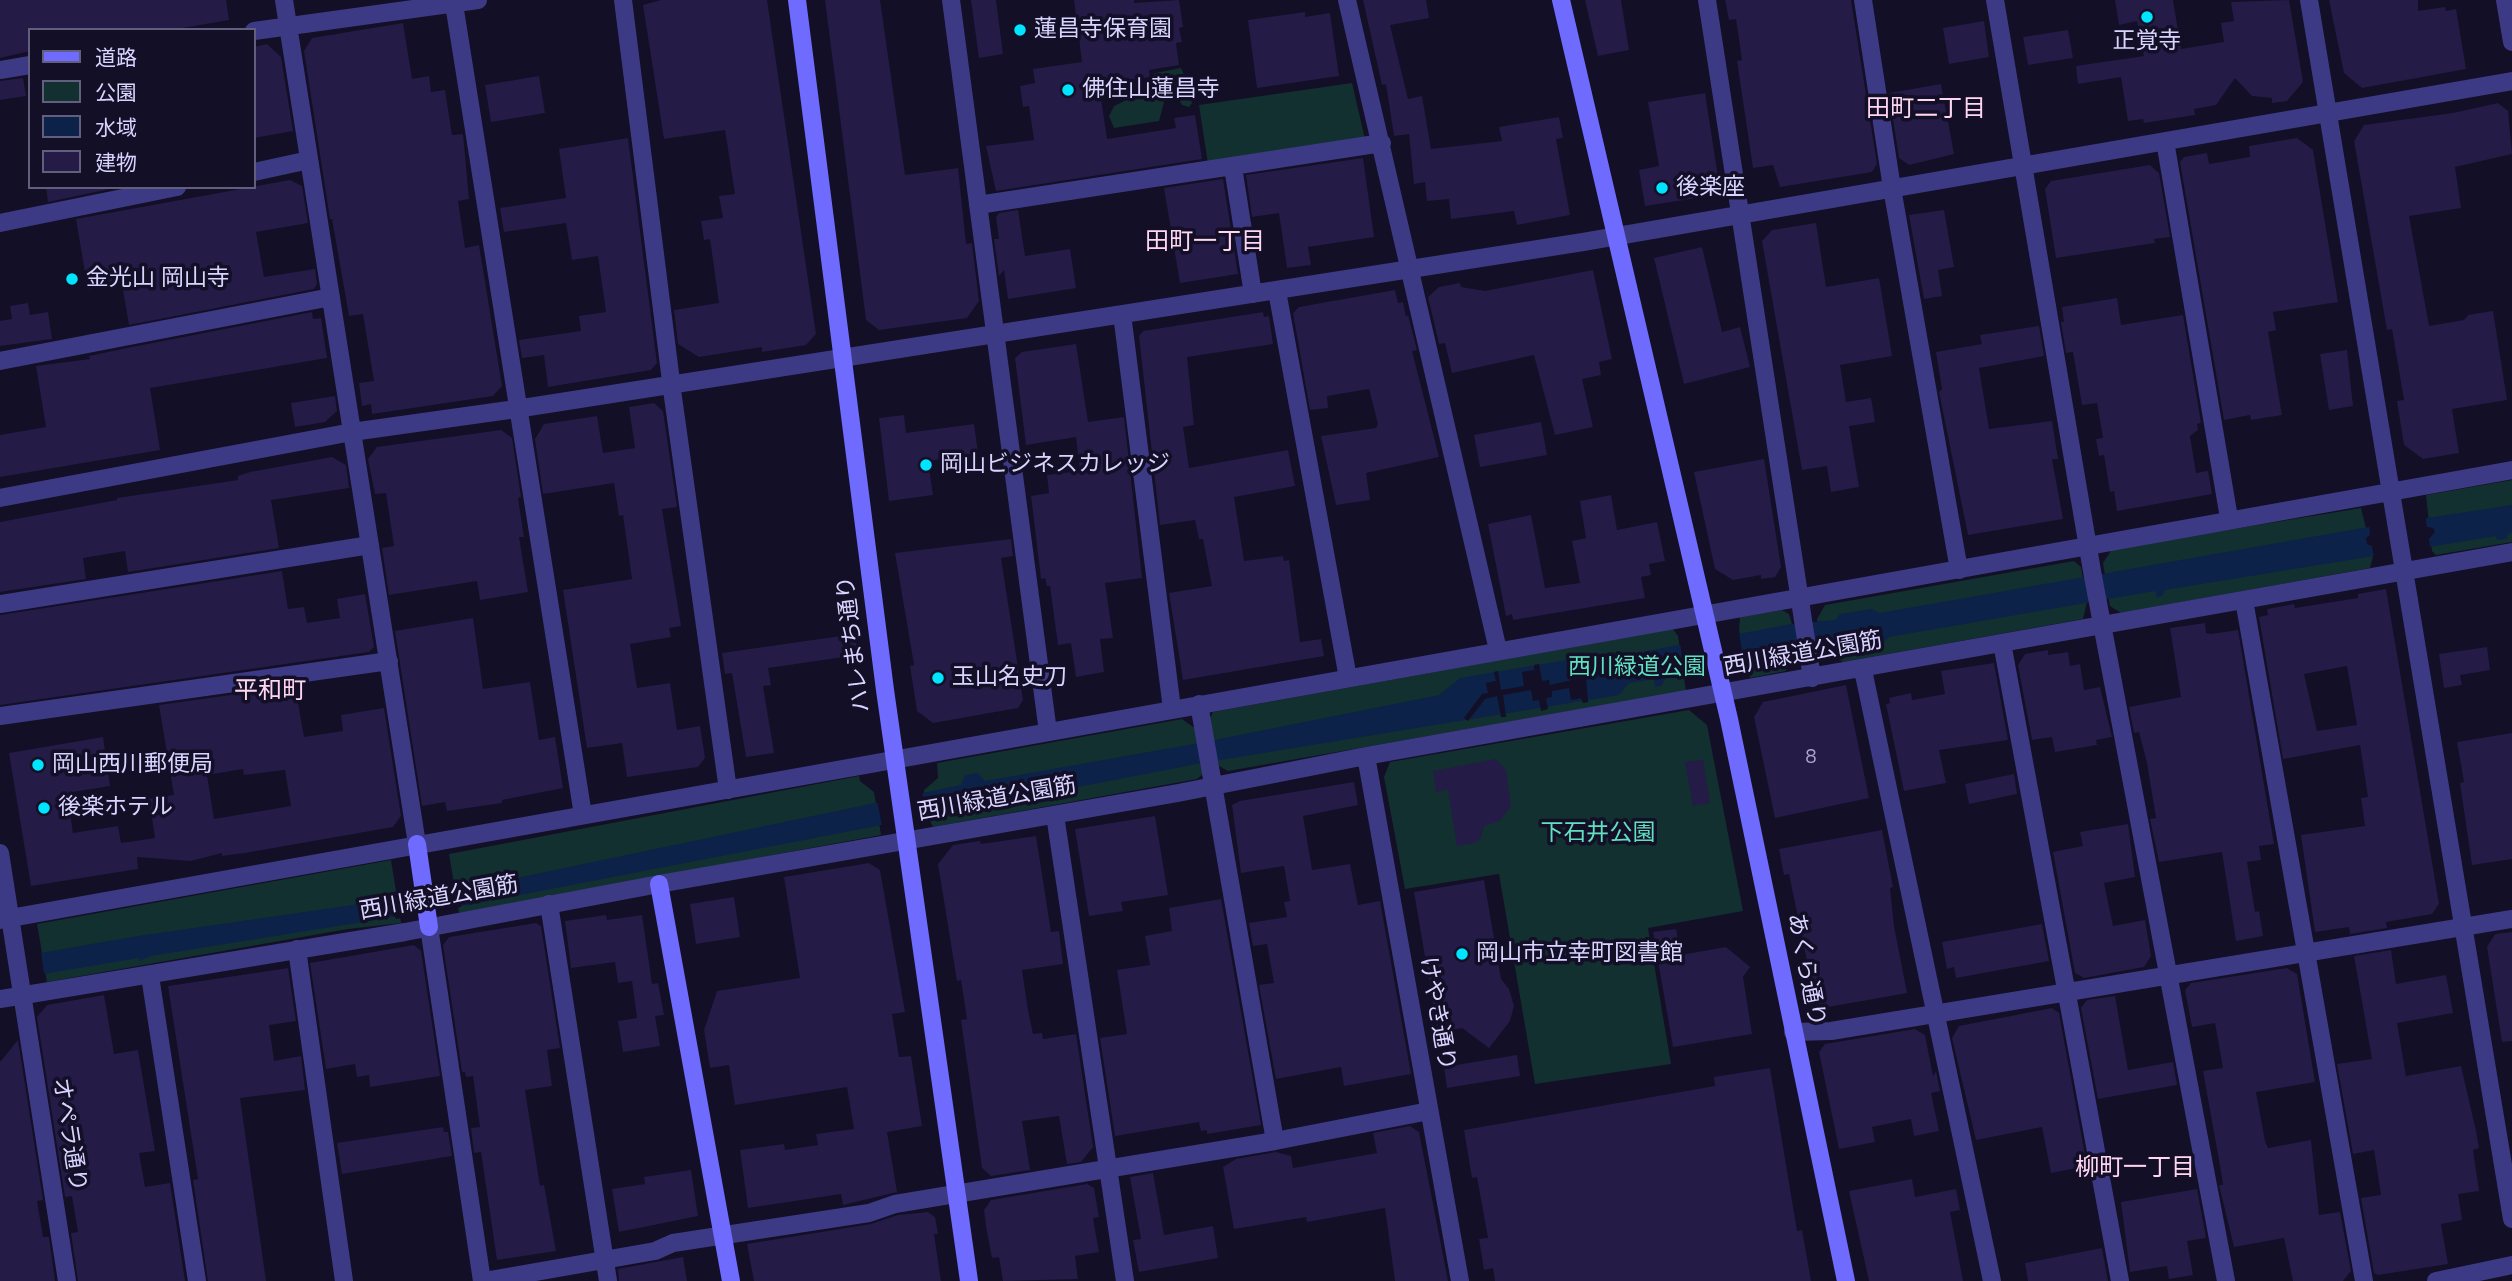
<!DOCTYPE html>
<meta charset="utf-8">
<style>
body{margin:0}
#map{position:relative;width:2512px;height:1281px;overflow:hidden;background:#130f26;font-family:"Nunito Sans","Noto Sans JP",sans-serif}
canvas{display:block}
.legend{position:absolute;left:28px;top:28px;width:228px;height:161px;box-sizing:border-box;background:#130f26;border:2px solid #625e7d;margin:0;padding:9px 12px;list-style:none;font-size:21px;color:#d9d4ff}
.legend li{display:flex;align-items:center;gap:14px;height:35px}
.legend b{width:35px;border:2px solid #625e7d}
</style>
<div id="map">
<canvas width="2512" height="1281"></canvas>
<ul class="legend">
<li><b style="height:9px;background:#6f6bff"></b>道路</li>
<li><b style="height:19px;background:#12302f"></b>公園</li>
<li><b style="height:19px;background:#0c2248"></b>水域</li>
<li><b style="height:19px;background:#241b47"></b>建物</li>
</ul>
</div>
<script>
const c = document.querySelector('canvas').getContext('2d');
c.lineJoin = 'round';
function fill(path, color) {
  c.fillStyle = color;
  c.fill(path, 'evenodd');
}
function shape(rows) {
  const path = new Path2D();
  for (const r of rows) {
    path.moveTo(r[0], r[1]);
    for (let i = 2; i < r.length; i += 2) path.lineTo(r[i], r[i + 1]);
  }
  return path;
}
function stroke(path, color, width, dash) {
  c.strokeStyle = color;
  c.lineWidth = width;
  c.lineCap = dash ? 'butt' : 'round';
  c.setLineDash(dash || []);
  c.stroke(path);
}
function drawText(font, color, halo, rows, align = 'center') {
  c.font = font + ' "Nunito Sans","Noto Sans JP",sans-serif';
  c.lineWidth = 7;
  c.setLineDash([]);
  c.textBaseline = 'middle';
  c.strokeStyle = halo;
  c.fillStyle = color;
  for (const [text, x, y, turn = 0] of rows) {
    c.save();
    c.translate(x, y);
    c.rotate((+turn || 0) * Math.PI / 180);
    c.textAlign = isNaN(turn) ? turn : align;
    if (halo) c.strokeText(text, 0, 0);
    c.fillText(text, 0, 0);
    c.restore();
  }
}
fill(shape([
 [1181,68,1190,89,1192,103,1189,107,1182,105,1174,92,1166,95,1159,121,1114,128,1109,116,1114,106,1133,97,1155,73],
 [1352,83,1365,139,1208,164,1199,105],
 [2512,480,2512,542,2436,555,2432,551,2426,495],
 [2361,508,2373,556,2370,568,2121,613,2110,606,2103,563,2112,549],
 [2074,561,2081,567,2087,602,2083,619,1843,662,1822,649,1817,619,1825,605],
 [1782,610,1789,614,1792,624,1786,671,1750,678,1739,630,1740,617],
 [1673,629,1678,636,1686,691,1228,771,1219,766,1209,721,1213,712],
 [1689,710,1707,725,1743,911,1648,928,1671,1064,1535,1084,1499,874,1405,889,1384,777,1390,762],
 [1182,719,1196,729,1203,774,1197,779,933,827,928,817,924,790,938,778,937,763],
 [859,776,860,781,874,792,881,835,459,913,449,854],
 [391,860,401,923,348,929,47,982,37,924]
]), '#12302f');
fill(shape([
 [2512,505,2512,533,2508,534,2507,539,2497,540,2496,536,2165,590,2162,596,2157,597,2155,591,1889,637,1885,641,1876,643,1872,639,1669,673,1661,686,1655,687,1654,679,1629,683,1619,695,1202,763,463,906,150,956,140,961,139,958,0,981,0,960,138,936,464,889,961,785,965,775,978,773,985,781,1199,743,1439,695,1460,678,1614,652,1620,656,1792,624,1835,620,1840,614,1872,609,1880,613,2368,527]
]), '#0c2248');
fill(shape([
 [2425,515,2427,527,2433,528,2435,532,2429,539,2430,548,2374,557,2372,546,2367,544,2366,538,2370,535,2369,524],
 [1739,633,1744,664,1685,673,1680,643],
 [1591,654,1594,669,1582,672,1583,678,1586,678,1588,702,1583,703,1581,698,1571,700,1569,688,1552,691,1552,697,1546,698,1548,709,1541,711,1539,700,1533,701,1531,690,1503,695,1506,717,1501,717,1497,696,1485,699,1468,721,1464,718,1482,694,1488,693,1486,683,1496,681,1494,672,1498,671,1501,690,1524,686,1522,672,1534,670,1534,665,1539,664,1542,681,1549,680,1550,685,1568,681,1578,678,1575,657],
 [922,791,927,818,882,826,877,800],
 [462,886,461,907,396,919,388,900],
 [41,952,44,974,0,981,0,958]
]), '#130f26');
fill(shape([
 [0,0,226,0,229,20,171,30,30,30,30,51,0,58],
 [661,0,767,0,816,334,806,345,762,352,762,347,699,357,678,344,674,310,719,303,710,239,704,240,701,221,723,218,719,196,735,194,725,130,664,139,643,5],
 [825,0,880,0,905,175,958,168,966,244,972,243,979,301,967,318,879,330,866,320],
 [971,0,996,0,1003,54,979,58],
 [1074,0,1134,0,1134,3,1179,0,1183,27,1179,28,1182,42,1176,43,1179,65,1149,70,1150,77,1099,85,1107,139,1176,128,1174,118,1195,115,1202,159,996,191,986,146,1034,140,1029,106,1023,107,1020,86,1035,83,1033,69,1082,62],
 [1363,0,1426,0,1429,18,1390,25,1408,99,1422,96,1431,149,1502,141,1499,127,1559,117,1563,138,1556,139,1570,215,1517,225,1514,211,1451,219,1449,199,1427,201,1425,182,1414,184,1409,134,1394,136,1386,84,1382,85],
 [1585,0,1621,0,1629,50,1598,56],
 [1725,0,1851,0,1877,164,1872,172,1780,187,1773,165,1753,168,1737,61,1742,60,1736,19,1729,20],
 [2115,0,2173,0,2181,49,2224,42,2221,23,2234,21,2231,2,2289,0,2303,82,2287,101,2272,103,2272,98,2252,96,2235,78,2216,105,2194,109,2195,115,2144,123,2143,119,2128,121,2121,77,2078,84,2076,66,2144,56,2137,21,2119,25],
 [2329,0,2418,0,2418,11,2445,7,2446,11,2456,9,2466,69,2362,88,2344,73],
 [1305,12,1305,17,1330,13,1339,76,1257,88,1248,20],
 [1984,21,1989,57,1949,64,1943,28],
 [403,23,412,79,429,76,431,92,445,90,452,135,463,134,469,199,458,201,465,248,479,245,502,386,493,396,372,414,371,404,362,406,359,383,374,381,363,314,349,316,332,219,330,219,304,51,312,38],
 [2068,30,2073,58,2028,65,2023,37],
 [267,44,281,57,293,131,254,138,254,47],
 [539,76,545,113,491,122,485,85],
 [23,78,26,96,0,100,0,81],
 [1941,84,1954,154,1909,165,1899,158,1889,93],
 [1705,93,1719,183,1711,184,1710,196,1645,206,1639,170,1659,166,1648,102],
 [2498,103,2508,111,2512,154,2455,167,2461,208,2409,216,2429,326,2464,320,2468,315,2493,311,2507,400,2452,409,2459,453,2423,459,2404,445,2397,401,2404,400,2392,329,2387,330,2354,141,2364,125,2453,113],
 [628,138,657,363,651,370,548,387,544,355,522,358,519,340,581,331,579,316,606,312,598,256,572,260,566,223,504,232,500,208,566,198,559,149],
 [2297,138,2313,150,2338,302,2273,312,2276,330,2268,332,2282,415,2251,420,2250,415,2224,420,2180,162,2184,157,2207,153,2209,164,2250,157,2249,146],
 [1363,158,1374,237,1308,247,1311,265,1287,268,1279,213,1252,217,1246,175],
 [2150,165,2159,173,2170,237,2154,239,2155,243,2056,258,2045,189,2051,181],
 [1223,179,1238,274,1180,283,1164,188],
 [290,180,302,186,308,223,256,232,264,277,315,269,317,284,314,289,129,325,122,284,88,290,76,219],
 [46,187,119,187,48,202],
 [1018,210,1025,256,1070,249,1076,288,1008,299,1004,270,999,276,994,239,999,239,996,217,999,213],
 [1944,210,1954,267,1938,270,1942,296,1924,299,1909,215],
 [1816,223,1826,287,1879,278,1892,356,1840,365,1846,402,1871,398,1875,422,1849,426,1859,487,1831,492,1827,466,1802,470,1762,241,1772,230],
 [1702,247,1722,332,1740,327,1750,367,1684,384,1654,258],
 [1593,270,1612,359,1599,362,1601,375,1582,379,1593,427,1555,435,1534,355,1452,373,1445,343,1439,344,1428,297,1439,287,1460,283,1461,287,1485,291],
 [1395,290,1398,303,1403,302,1406,317,1408,315,1417,350,1412,351,1439,457,1366,473,1370,500,1336,505,1321,436,1376,428,1378,424,1369,389,1327,396,1328,408,1310,410,1293,313,1299,307],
 [2117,298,2121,325,2183,315,2201,423,2197,424,2198,430,2190,436,2196,473,2208,471,2212,494,2117,511,2114,491,2110,492,2104,455,2099,456,2096,439,2103,438,2097,403,2082,405,2073,352,2066,353,2061,322,2064,322,2062,307],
 [28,303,30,315,48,312,52,339,0,346,0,321,12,319,10,306],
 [312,312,313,319,321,318,327,358,150,388,160,450,0,477,0,435,46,427,36,366,90,359,89,356,132,347],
 [1263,312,1264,317,1269,316,1273,344,1187,357,1194,425,1183,427,1189,468,1288,450,1295,486,1234,497,1244,561,1283,556,1284,561,1289,560,1300,642,1321,639,1324,656,1183,680,1169,593,1212,586,1203,539,1199,539,1195,520,1160,525,1139,336,1143,331],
 [2039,326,2044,356,1979,368,1989,429,2052,421,2058,459,2052,459,2063,519,1968,535,1939,392,1942,389,1936,352,1982,344,1980,335],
 [1076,344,1088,422,1124,417,1142,578,1105,583,1113,638,1100,639,1104,672,1076,677,1071,643,1058,645,1050,586,1047,586,1045,578,1041,579,1031,496,1049,493,1047,475,1080,471,1076,437,1026,445,1015,358,1022,352],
 [2347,350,2353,406,2329,410,2320,354],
 [335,396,337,411,325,422,295,427,291,403],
 [654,403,663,411,677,507,662,509,681,626,669,628,671,637,630,644,637,688,670,683,677,730,700,726,705,758,698,767,627,777,622,743,587,748,563,590,632,579,623,515,619,516,614,483,543,494,535,439,544,424,597,416,603,453,635,448,629,407],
 [904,415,906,433,974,424,978,453,928,461,933,495,889,501,879,418],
 [1541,422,1547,455,1480,467,1474,435],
 [501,430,512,438,521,497,518,498,524,537,519,537,528,592,480,600,477,581,389,595,382,548,394,546,386,493,375,494,368,459,377,447],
 [332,457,346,465,349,488,271,500,279,548,128,572,125,551,83,558,86,579,0,592,0,522,117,500,117,498,238,480,238,476,250,472],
 [1764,459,1781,567,1775,577,1761,579,1761,575,1733,580,1715,569,1694,472],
 [1611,495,1617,530,1657,522,1665,561,1649,564,1651,575,1641,577,1645,598,1513,620,1512,614,1506,616,1488,524,1531,515,1545,588,1580,583,1572,541,1586,538,1580,501],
 [1011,539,1013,556,1001,558,1023,700,1018,708,933,723,917,711,910,666,914,665,895,553],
 [282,571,288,609,304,607,307,623,340,618,337,599,365,594,374,647,369,652,0,705,0,615],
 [2386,589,2439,904,2432,914,2386,922,2387,928,2350,934,2349,927,2315,932,2301,835,2365,826,2361,798,2368,797,2360,745,2283,759,2259,617,2268,615,2267,609,2294,604,2295,608,2358,598,2358,594],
 [2347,666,2357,725,2317,731,2304,674],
 [473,618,483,689,530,682,539,740,555,737,563,788,502,800,502,803,447,811,445,802,422,806,395,631],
 [2205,623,2206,633,2211,634,2238,630,2274,844,2259,846,2261,860,2247,862,2255,912,2259,911,2263,936,2236,941,2222,852,2159,862,2150,819,2156,818,2147,763,2139,732,2134,733,2129,707,2181,697,2170,628],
 [855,634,858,655,768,668,771,685,763,686,774,753,746,757,732,673,725,674,722,653],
 [2487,647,2490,670,2460,675,2462,685,2444,688,2439,654],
 [2048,650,2048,655,2068,652,2070,666,2080,664,2084,690,2100,687,2112,737,2096,740,2097,745,2055,752,2052,737,2032,740,2018,665,2025,654],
 [1994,663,2008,740,1939,750,1946,783,1904,791,1886,704,1890,703,1889,698,1911,693,1912,700,1945,694,1941,671],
 [1846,685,1869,798,1775,818,1754,717,1763,702],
 [295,686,304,737,343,731,341,715,384,708,401,816,393,827,245,853,222,856,222,853,191,861,137,857,138,869,31,886,9,753,103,737,110,786,67,793,73,833,118,826,121,843,155,838,149,799,174,795,159,705],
 [243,769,244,775,285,770,291,806,214,819,207,775],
 [2512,733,2512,859,2472,865,2460,783,2464,782,2457,742],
 [1496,759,1506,770,1511,806,1500,821,1484,826,1481,838,1475,843,1457,846,1448,790,1436,792,1433,771],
 [1703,760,1710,803,1693,806,1685,762],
 [2014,774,2017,794,1969,804,1965,784],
 [1354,782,1358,805,1303,816,1312,870,1350,864,1358,905,1380,901,1411,1074,1344,1086,1341,1067,1276,1079,1259,985,1274,983,1267,944,1253,946,1249,923,1287,917,1284,902,1290,901,1284,866,1241,873,1232,805,1240,801],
 [1155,816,1168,895,1121,902,1123,911,1089,916,1075,829],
 [2128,824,2135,877,2104,883,2113,926,2145,920,2151,956,2144,967,2084,978,2075,973,2053,852,2083,846,2080,832],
 [1882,830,1893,887,1890,888,1894,926,1907,993,1817,1009,1789,874,1784,875,1779,849],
 [1036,836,1051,932,1059,931,1063,964,1022,970,1028,1010,1033,1034,1042,1033,1043,1039,1076,1034,1093,1147,1081,1162,1067,1164,1059,1116,1022,1121,1030,1170,991,1176,982,1168,961,1020,967,1019,961,980,957,981,938,864,953,845,980,841,981,844],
 [869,863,880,870,905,1012,892,1014,899,1057,911,1056,922,1126,887,1132,897,1192,843,1205,841,1194,748,1208,740,1150,784,1144,785,1150,818,1145,816,1134,854,1129,847,1087,735,1105,729,1065,710,1068,704,1030,717,991,800,978,784,877],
 [1484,880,1501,979,1509,989,1514,1006,1510,1021,1489,1048,1462,1028,1438,1033,1414,892],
 [734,897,740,937,696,944,690,904],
 [1221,899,1261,1125,1207,1134,1207,1130,1201,1131,1199,1122,1115,1136,1100,1038,1127,1034,1117,970,1150,965,1145,936,1172,931,1169,908],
 [606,915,607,920,642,915,652,984,658,983,664,1015,655,1016,660,1046,623,1052,618,1021,637,1018,632,981,618,983,615,962,571,968,565,921],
 [536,923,541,926,560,1048,547,1050,552,1086,525,1090,540,1186,544,1185,556,1251,497,1260,481,1152,474,1153,471,1128,480,1127,473,1076,466,1077,465,1072,462,1072,443,945,449,937],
 [2042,924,2049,961,1956,978,1954,967,1947,969,1942,942],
 [1676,929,1681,955,1726,947,1750,967,1743,977,1752,1034,1673,1047,1653,932],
 [2512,932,2512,1041,2502,1042,2487,947,2495,934],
 [414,945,421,951,440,1076,370,1087,369,1075,357,1077,355,1064,326,1069,310,963],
 [2391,950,2396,984,2446,975,2453,1013,2397,1023,2406,1076,2461,1066,2476,1131,2479,1148,2473,1150,2479,1191,2458,1194,2462,1220,2441,1224,2448,1264,2378,1275,2374,1273,2361,1198,2381,1195,2374,1150,2353,1154,2337,1064,2372,1059,2354,956],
 [288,968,296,1021,269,1025,274,1061,301,1056,305,1090,240,1098,266,1281,208,1281,193,1180,198,1179,168,986],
 [2287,968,2297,974,2315,1082,2256,1092,2265,1141,2268,1148,2311,1140,2319,1215,2340,1212,2351,1271,2343,1281,2293,1281,2284,1238,2234,1247,2219,1185,2223,1185,2222,1177,2203,1071,2223,1068,2215,1023,2192,1027,2185,990,2191,983],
 [104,995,114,1054,138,1050,155,1151,139,1153,145,1187,170,1183,185,1281,78,1281,71,1233,78,1232,72,1196,65,1197,37,1017,47,1005],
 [2115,996,2128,1070,2173,1062,2177,1085,2098,1099,2081,1008,2087,1000],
 [2052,1008,2059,1013,2087,1166,2051,1173,2042,1127,1976,1140,1952,1038,1959,1026],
 [1915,1029,1925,1035,1933,1076,1936,1071,1940,1091,1931,1093,1939,1131,1914,1136,1911,1119,1872,1127,1875,1142,1839,1149,1819,1052,1825,1044],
 [18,1040,43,1200,37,1201,43,1237,49,1237,55,1281,0,1281,0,1062],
 [1517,1055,1520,1076,1447,1088,1444,1067],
 [1770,1068,1797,1231,1802,1230,1811,1281,1495,1281,1493,1268,1484,1270,1479,1239,1488,1238,1477,1177,1472,1178,1464,1130,1715,1086,1714,1077],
 [1410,1126,1419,1132,1448,1281,1395,1281,1385,1208,1307,1222,1306,1217,1234,1229,1223,1167,1236,1159,1276,1152,1291,1156,1293,1168,1377,1153,1373,1133],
 [443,1127,444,1132,448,1132,452,1156,342,1174,337,1143],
 [691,1170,698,1216,619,1232,612,1189,645,1184,644,1177],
 [1153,1173,1164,1235,1213,1226,1218,1258,1139,1272,1133,1240,1141,1239,1130,1177],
 [1912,1179,1915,1197,1956,1189,1960,1210,1950,1212,1963,1281,1869,1281,1849,1191],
 [1087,1184,1094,1188,1099,1217,1093,1218,1099,1252,1075,1256,1078,1279,1003,1281,999,1257,992,1258,986,1227,984,1210,991,1200],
 [2197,1189,2206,1238,2187,1241,2193,1275,2169,1279,2167,1266,2130,1272,2121,1202],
 [928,1212,935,1217,938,1234,934,1234,941,1281,754,1281,747,1244,871,1224,898,1215],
 [2102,1248,2108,1281,2028,1281,2025,1263],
 [683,1257,687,1281,619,1281,618,1269]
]), '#241b47');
stroke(shape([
 [284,0,417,844],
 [623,0,673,397,728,790],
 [951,0,1048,732],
 [1347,0,1498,650],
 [1707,0,1812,678],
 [1863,0,1892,188,1959,570],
 [1995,0,2092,571,2226,1281],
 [2309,0,2512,1219],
 [2505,0,2512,42],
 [454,4,583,815],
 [254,31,478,0],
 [0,70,30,65],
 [2165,141,2229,518],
 [1233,167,1253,294],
 [254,172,309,160],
 [978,205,1382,143],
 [0,223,177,187],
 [1277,291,1348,678],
 [1122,314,1172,709],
 [0,361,331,297],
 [0,498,352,432,516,409,1583,242,2512,81],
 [2244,600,2364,1281],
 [0,604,370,545],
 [2002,643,2120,1281],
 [1863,670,1992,1281],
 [1199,704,1275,1141],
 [0,716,389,661],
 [1366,756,1460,1281],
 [1055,815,1125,1281],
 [0,853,67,1281],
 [549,904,608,1281],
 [0,920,2512,470],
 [429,927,482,1281],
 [297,949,344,1281],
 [150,976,197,1281],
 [0,999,405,932,659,884,1178,793,1366,756,2512,552],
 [1793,1032,1831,1031,2512,919],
 [484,1281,655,1251,673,1243,869,1213,895,1204,1275,1141,1429,1111],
 [2436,1281,2512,1265]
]), '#3d3a85', 18);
stroke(shape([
 [797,0,885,690,969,1281],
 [1561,0,1729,719,1846,1281],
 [417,844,429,927],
 [659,884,731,1281]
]), '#6f6bff', 18);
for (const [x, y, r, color] of [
 [2147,17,7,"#00e5ff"],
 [1020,30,7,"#00e5ff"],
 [1068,90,7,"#00e5ff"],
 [1662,188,7,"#00e5ff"],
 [72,279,7,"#00e5ff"],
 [926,465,7,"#00e5ff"],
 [938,678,7,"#00e5ff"],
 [38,765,7,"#00e5ff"],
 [44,808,7,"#00e5ff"],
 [1462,954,7,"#00e5ff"]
]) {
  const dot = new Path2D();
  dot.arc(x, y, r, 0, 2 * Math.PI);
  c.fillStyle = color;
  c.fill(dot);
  stroke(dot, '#130f26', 2.5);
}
drawText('19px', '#aca6d1', null, [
 ["8",1811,758]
]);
drawText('23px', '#d9d4ff', '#130f26', [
 ["蓮昌寺保育園",1034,30],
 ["正覚寺",2147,42,"center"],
 ["佛住山蓮昌寺",1082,90],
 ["後楽座",1676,188],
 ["金光山 岡山寺",86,279],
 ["岡山ビジネスカレッジ",940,465],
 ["玉山名史刀",952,678],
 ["岡山西川郵便局",52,765],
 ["後楽ホテル",58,808],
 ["岡山市立幸町図書館",1476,954]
], 'left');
drawText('23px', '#d9d4ff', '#130f26', [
 ["ハレまち通り",855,644,-97],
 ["西川緑道公園筋",1803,655,-10],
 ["西川緑道公園筋",997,800,-10],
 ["西川緑道公園筋",439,899,-10],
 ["あくら通り",1805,970,79],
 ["けやき通り",1436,1014,80],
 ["オペラ通り",68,1135,81]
]);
drawText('23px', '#5fe0c0', '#130f26', [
 ["西川緑道公園",1637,668],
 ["下石井公園",1598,834]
]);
drawText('24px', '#ffd6f0', '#130f26', [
 ["田町二丁目",1926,110],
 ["田町一丁目",1205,243],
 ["平和町",270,692],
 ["柳町一丁目",2135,1169]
]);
</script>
